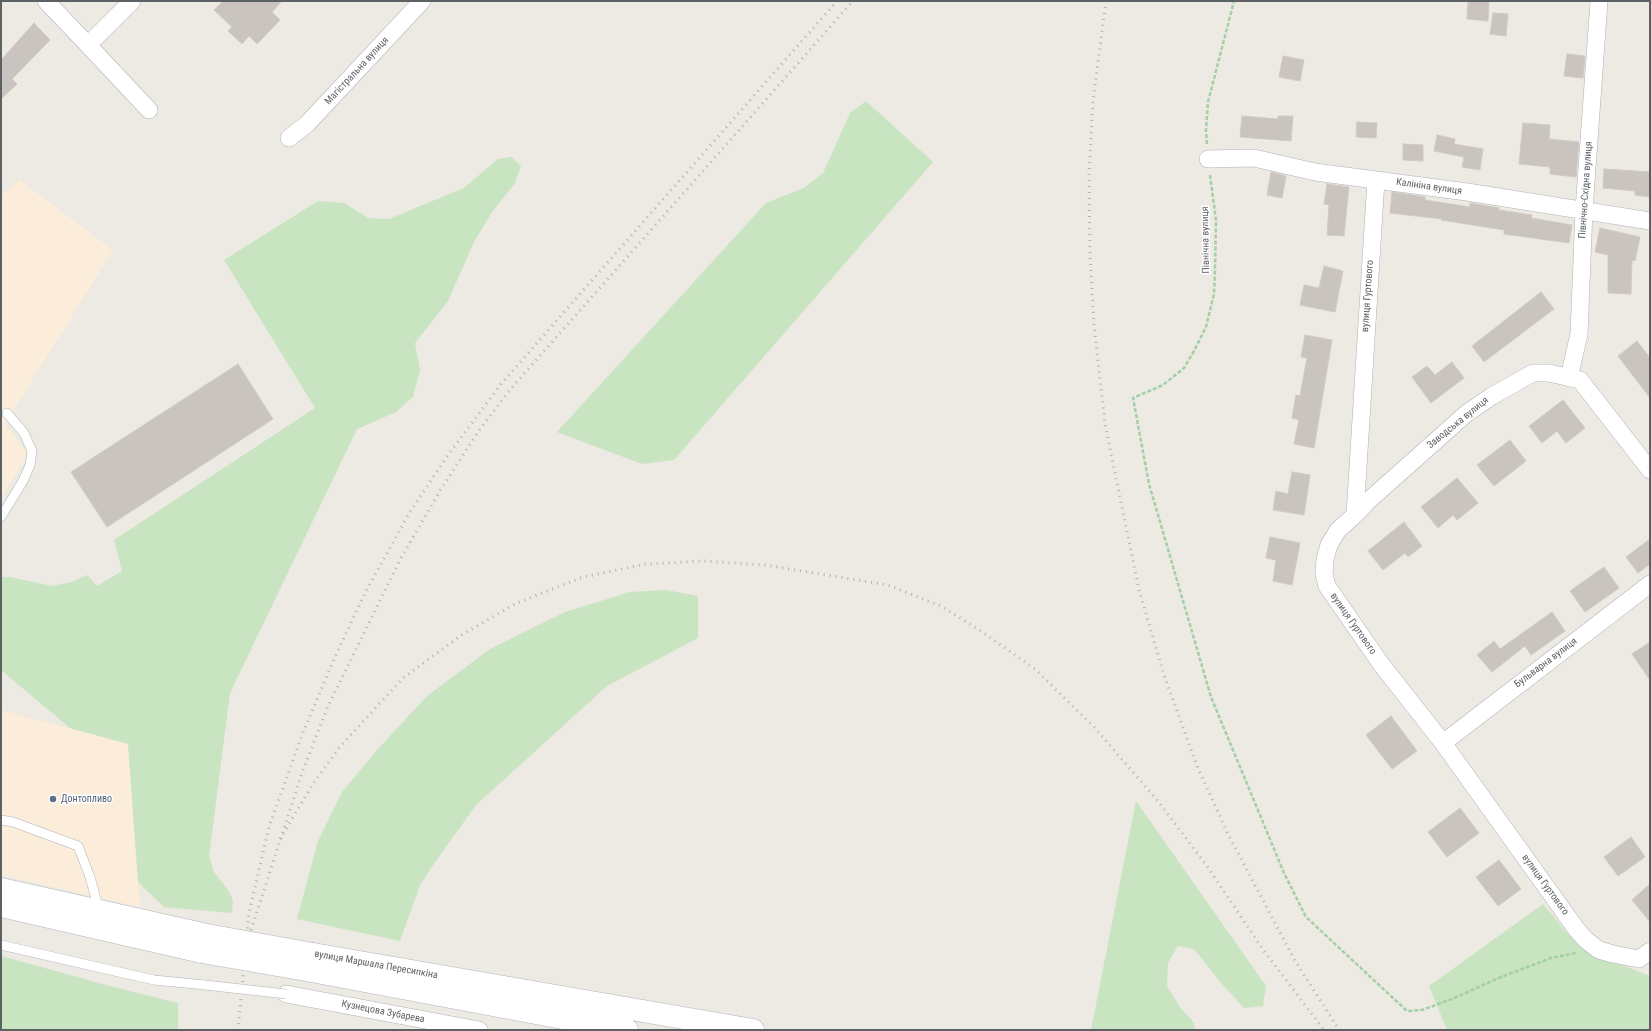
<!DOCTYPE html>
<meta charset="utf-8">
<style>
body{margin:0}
#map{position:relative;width:1651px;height:1031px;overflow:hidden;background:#ede9e3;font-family:"Roboto Condensed",sans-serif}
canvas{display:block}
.frame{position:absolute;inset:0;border:2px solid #5c6163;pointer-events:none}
</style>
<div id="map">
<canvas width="1651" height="1031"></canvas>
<div class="frame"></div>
</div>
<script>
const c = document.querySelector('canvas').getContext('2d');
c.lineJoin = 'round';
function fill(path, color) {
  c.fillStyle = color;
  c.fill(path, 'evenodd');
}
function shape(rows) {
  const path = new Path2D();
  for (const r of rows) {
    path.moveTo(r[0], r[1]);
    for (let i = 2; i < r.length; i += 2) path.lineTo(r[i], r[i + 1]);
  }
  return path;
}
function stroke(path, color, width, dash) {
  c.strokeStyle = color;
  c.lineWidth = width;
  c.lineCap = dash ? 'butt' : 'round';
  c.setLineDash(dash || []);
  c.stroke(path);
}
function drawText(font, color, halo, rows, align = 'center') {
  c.font = font + ' "Roboto Condensed",sans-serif';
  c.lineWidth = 3;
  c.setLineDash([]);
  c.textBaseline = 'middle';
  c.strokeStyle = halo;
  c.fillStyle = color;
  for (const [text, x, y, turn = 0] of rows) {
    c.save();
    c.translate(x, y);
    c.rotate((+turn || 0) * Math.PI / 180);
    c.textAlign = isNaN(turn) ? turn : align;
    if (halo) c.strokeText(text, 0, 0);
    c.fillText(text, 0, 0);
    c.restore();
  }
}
fill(shape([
 [20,180,113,250,5,424,28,454,1,498,1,196],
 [1,710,128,744,140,907,1,875]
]), '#fcedda');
fill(shape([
 [866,101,933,162,674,460,642,464,557,432,766,203,804,188,823,173,850,113],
 [512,157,521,166,515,183,492,212,474,242,448,301,415,343,420,370,413,397,396,412,357,429,230,693,209,856,214,872,228,890,233,900,232,913,164,907,138,882,128,744,70,728,1,670,1,577,10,577,52,586,72,582,87,575,97,586,122,571,114,540,315,408,224,260,318,201,344,203,368,218,389,219,464,188,498,159],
 [666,590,698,596,698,638,607,686,476,805,433,865,420,885,400,941,297,919,318,841,342,792,378,749,427,696,490,649,565,612,630,592],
 [1136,801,1266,986,1263,1006,1244,1008,1223,985,1194,949,1178,946,1168,963,1167,986,1179,1006,1194,1023,1195,1030,1091,1030],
 [1543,904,1569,935,1602,957,1650,976,1650,1030,1447,1030,1429,986],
 [1,956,110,986,178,1003,178,1030,1,1030]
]), '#c8e4c1');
const building = shape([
 [223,1,282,1,272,12,280,20,257,44,249,36,242,44,228,31,232,27,214,10,223,1],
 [1468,1,1489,1,1488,21,1467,19,1468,1],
 [1493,13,1508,14,1506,36,1490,34,1493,13],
 [34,23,50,40,12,79,17,84,1,99,1,60,34,23],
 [1567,54,1585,56,1583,78,1564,76,1567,54],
 [1283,56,1304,60,1300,81,1279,77,1283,56],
 [1242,116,1278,119,1278,116,1293,116,1291,141,1240,137,1242,116],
 [1357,122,1377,123,1376,138,1356,137,1357,122],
 [1523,123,1550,125,1549,139,1579,142,1576,177,1550,174,1550,167,1519,164,1523,123],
 [1437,135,1455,139,1454,144,1483,149,1480,170,1462,167,1464,157,1434,151,1437,135],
 [1403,144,1423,145,1423,161,1403,160,1403,144],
 [1604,169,1650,172,1650,197,1635,195,1635,191,1603,188,1604,169],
 [1271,172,1286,176,1282,198,1267,195,1271,172],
 [1327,184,1349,187,1344,236,1327,235,1329,205,1324,204,1327,184],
 [1392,192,1425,197,1425,200,1470,207,1470,203,1499,208,1499,210,1532,215,1531,218,1572,225,1569,243,1504,234,1504,230,1441,220,1442,219,1390,213,1392,192],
 [1600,228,1640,237,1635,261,1632,260,1631,294,1608,293,1608,255,1595,252,1600,228],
 [1324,266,1343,271,1335,312,1300,305,1304,285,1319,288,1324,266],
 [1541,292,1554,309,1484,362,1472,346,1541,292],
 [1305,335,1332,340,1314,448,1294,444,1299,420,1292,418,1296,395,1300,396,1307,358,1301,357,1305,335],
 [1637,341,1650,358,1650,398,1618,356,1637,341],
 [1452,362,1464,378,1431,403,1412,377,1427,366,1435,375,1452,362],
 [238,364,273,419,107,527,71,472,238,364],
 [1563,400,1585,428,1566,443,1557,431,1542,443,1529,426,1563,400],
 [1510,440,1526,461,1494,486,1477,465,1510,440],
 [1292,472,1310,475,1304,515,1273,510,1276,491,1288,494,1292,472],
 [1457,478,1478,503,1457,520,1453,515,1438,528,1421,507,1457,478],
 [1404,522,1422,546,1408,557,1405,553,1383,570,1368,551,1404,522],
 [1270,537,1300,543,1292,585,1273,581,1276,560,1266,558,1270,537],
 [1650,539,1650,564,1638,573,1626,557,1650,539],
 [1604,567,1619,588,1585,612,1570,591,1604,567],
 [1552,612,1565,631,1531,655,1525,646,1492,672,1477,655,1494,641,1500,649,1552,612],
 [1650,642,1650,680,1632,654,1650,642],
 [1391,716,1417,751,1392,769,1366,735,1391,716],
 [1460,808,1479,833,1447,857,1428,832,1460,808],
 [1631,837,1645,857,1618,876,1604,857,1631,837],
 [1499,860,1521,889,1498,906,1476,877,1499,860],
 [1650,884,1650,922,1632,900,1650,884]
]);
fill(building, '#c9c4c0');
stroke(building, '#d2cac2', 1);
const lane = shape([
 [1,517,23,481,30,465,32,451,24,433,7,413],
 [1,820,13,822,78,846,90,877,99,910],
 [1,945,154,980,205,985]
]);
const street = shape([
 [46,1,88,45,132,1],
 [88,45,149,110],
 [289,138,307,124,422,1],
 [1208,159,1254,158,1315,172,1467,192,1650,221],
 [1376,180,1355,515,1338,530,1329,545,1325,559,1324,574,1327,586,1381,664,1443,743,1577,930,1586,940,1599,950,1613,954,1639,959,1650,951],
 [1569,378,1579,334,1584,210,1599,1],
 [1355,515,1367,502,1467,413,1492,396,1533,373,1549,373,1580,380,1650,470],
 [1443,743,1650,584],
 [286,994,479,1030]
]);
const secondary = shape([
 [1,889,207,935],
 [1,906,202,952],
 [313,954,753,1030],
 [306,970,627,1030]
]);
stroke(lane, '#afb3b5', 10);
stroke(street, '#afb3b5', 18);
stroke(secondary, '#b0b5b8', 23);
stroke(shape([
 [1207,144,1206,130,1208,102,1234,1],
 [1210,175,1216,220,1215,271,1214,294,1206,327,1194,351,1184,368,1163,385,1133,398,1149,484,1211,697,1284,873,1306,917,1407,1011,1422,1010,1452,999,1501,977,1551,958,1576,953]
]), '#a2d0a4', 2.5, [4, 2]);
stroke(lane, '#fff', 9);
stroke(street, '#fff', 17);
stroke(secondary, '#fff', 22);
stroke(shape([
 [1106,1,1093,101,1089,174,1090,254,1094,325,1105,424,1139,590,1164,675,1197,766,1227,832,1294,959,1339,1030],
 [280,839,313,784,338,749,403,678,463,634,517,603,583,577,646,564,704,561,765,565,888,585,941,606,981,631,1036,670,1094,727,1157,800,1207,866,1264,951,1324,1030],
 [251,930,302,773,328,706,401,558,441,489,480,429,509,391,853,1],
 [238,1030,249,913,269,827,302,735,334,659,367,589,410,512,448,455,501,384,837,1]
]), '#b0b1b1', 3, [1, 5]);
const laneBridge = shape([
 [205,985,286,994]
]);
const secondaryBridge = shape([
 [207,935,313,954],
 [202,952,306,970]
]);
stroke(laneBridge, '#afb3b5', 10, []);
stroke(secondaryBridge, '#b0b5b8', 23, []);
stroke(laneBridge, '#fff', 9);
stroke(secondaryBridge, '#fff', 22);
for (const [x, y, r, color] of [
 [53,799,4,"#5c6f8a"]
]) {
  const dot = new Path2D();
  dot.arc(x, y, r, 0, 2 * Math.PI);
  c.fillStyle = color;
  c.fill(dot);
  stroke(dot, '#fff', 1.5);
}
drawText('10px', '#5c6163', '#fff', [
 ["Магістральна вулиця",357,71,-47],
 ["Калініна вулиця",1429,187,8],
 ["Північно-Східна вулиця",1586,190,-86],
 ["Північна вулиця",1206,240,-91],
 ["вулиця Гуртового",1368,296,-86],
 ["Заводська вулиця",1458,423,-39],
 ["вулиця Гуртового",1353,624,55],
 ["Бульварна вулиця",1546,663,-37],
 ["вулиця Гуртового",1545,885,54],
 ["вулиця Маршала Пересипкіна",376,965,10],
 ["Кузнецова Зубарева",383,1012,11]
]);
drawText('10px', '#4e5e75', '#fff', [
 ["Донтопливо",61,799]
], 'left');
</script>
